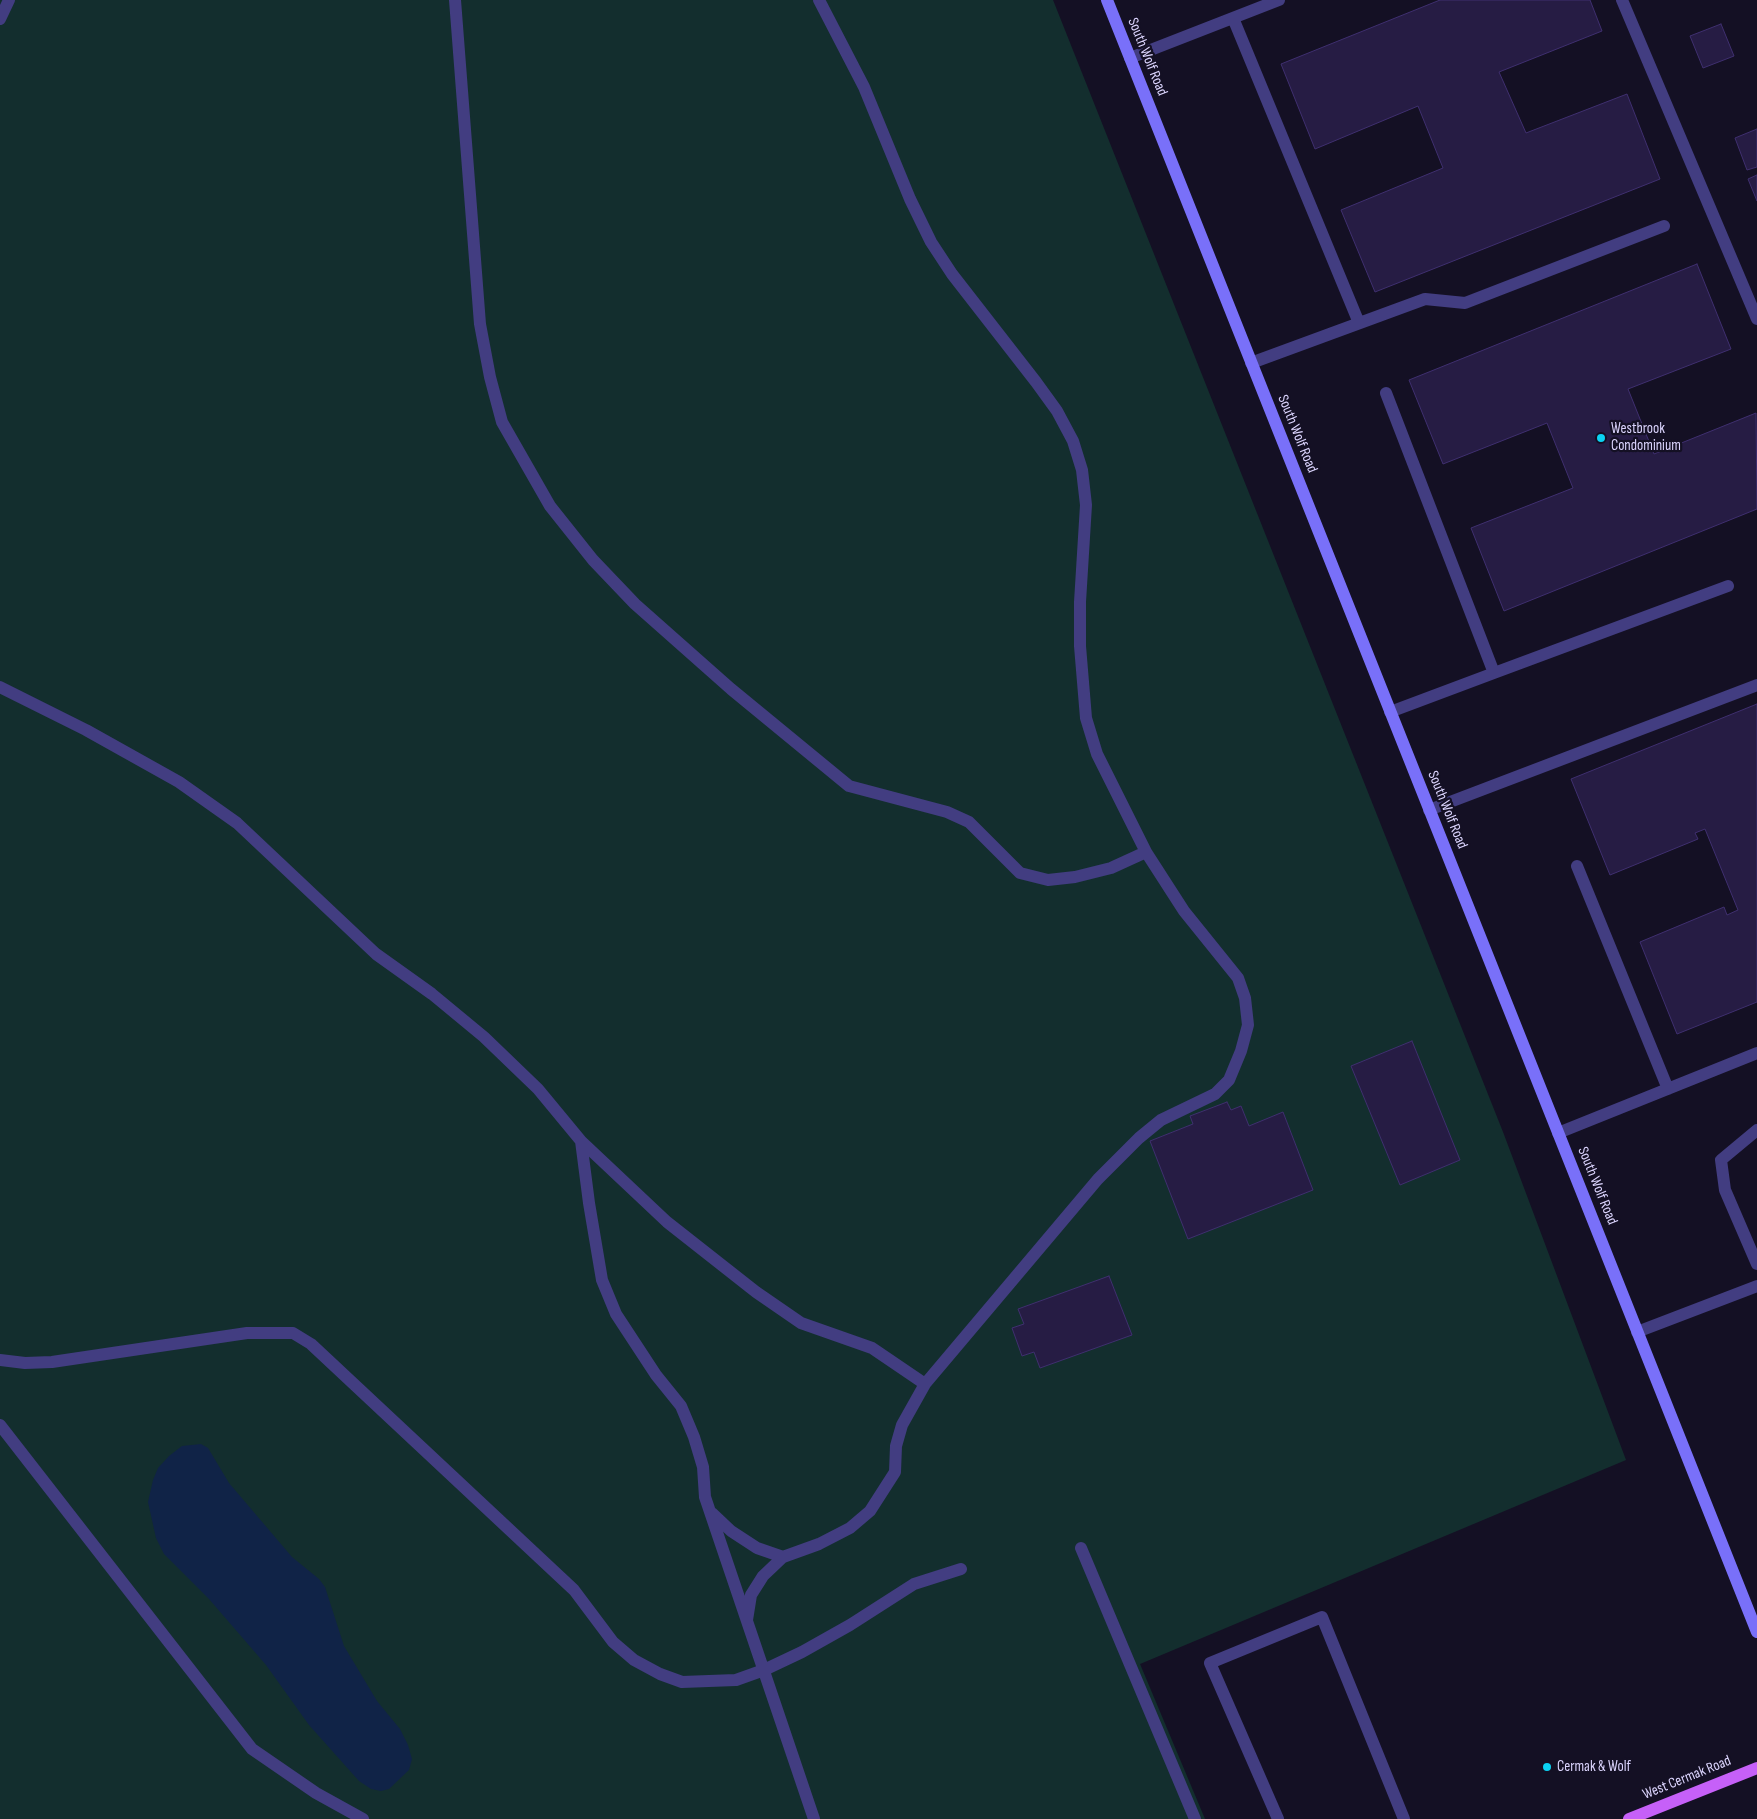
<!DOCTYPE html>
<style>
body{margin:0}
canvas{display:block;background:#141024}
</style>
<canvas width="1757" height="1819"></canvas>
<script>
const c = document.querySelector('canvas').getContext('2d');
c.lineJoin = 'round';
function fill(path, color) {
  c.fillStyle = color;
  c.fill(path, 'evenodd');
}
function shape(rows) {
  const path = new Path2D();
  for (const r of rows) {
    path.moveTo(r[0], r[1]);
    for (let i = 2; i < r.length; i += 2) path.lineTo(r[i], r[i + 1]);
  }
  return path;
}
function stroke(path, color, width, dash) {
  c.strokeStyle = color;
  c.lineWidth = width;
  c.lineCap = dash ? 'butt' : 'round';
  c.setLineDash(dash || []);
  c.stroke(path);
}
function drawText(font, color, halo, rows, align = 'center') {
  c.font = font + ' "Sofia Sans Condensed",sans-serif';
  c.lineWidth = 4.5;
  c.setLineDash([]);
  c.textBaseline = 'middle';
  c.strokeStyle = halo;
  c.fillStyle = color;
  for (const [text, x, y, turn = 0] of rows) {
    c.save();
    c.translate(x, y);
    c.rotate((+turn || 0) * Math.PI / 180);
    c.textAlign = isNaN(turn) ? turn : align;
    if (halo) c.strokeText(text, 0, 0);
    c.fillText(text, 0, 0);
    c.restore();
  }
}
fill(shape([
 [0,0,1053,0,1503,1132,1626,1460,1140,1664,1205,1819,0,1819]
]), '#132e2e');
fill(shape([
 [201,1444,208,1448,229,1483,292,1557,319,1579,325,1587,344,1646,377,1701,400,1729,408,1745,412,1759,409,1770,389,1789,381,1791,371,1789,359,1781,309,1725,266,1665,209,1599,164,1554,156,1538,148,1502,153,1480,158,1468,169,1456,182,1446]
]), '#102347');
const building = shape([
 [1440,0,1590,0,1602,31,1499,72,1526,133,1627,94,1660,179,1375,292,1341,210,1443,168,1418,106,1315,149,1281,64,1440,0],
 [1721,24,1734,56,1703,68,1690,36,1721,24],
 [1757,129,1757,167,1747,170,1735,138,1757,129],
 [1757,175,1757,201,1748,179,1757,175],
 [1697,264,1731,349,1628,389,1654,454,1756,413,1757,509,1504,611,1471,528,1573,488,1547,423,1443,464,1409,380,1697,264],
 [1757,704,1757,1002,1677,1034,1640,942,1724,907,1727,915,1738,910,1705,829,1695,833,1698,839,1610,875,1571,779,1757,704],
 [1412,1041,1460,1160,1400,1185,1351,1066,1412,1041],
 [1227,1102,1231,1110,1241,1106,1249,1126,1283,1112,1313,1190,1188,1239,1150,1141,1193,1124,1190,1116,1227,1102],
 [1109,1276,1132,1335,1040,1368,1034,1352,1022,1356,1012,1328,1024,1324,1018,1309,1109,1276]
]);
fill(building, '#261c44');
stroke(building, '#3f2f6f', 1);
stroke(shape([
 [455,0,480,324,490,377,502,422,550,506,593,560,635,604,731,689,849,786,947,812,969,822,1020,873,1048,880,1075,877,1111,868,1146,852],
 [1622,0,1757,319],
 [1233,18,1359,323],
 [0,19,9,0],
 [1130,58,1279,0],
 [1251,363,1425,299,1465,303,1664,226],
 [1386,393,1494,673,1728,586],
 [0,687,86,730,179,782,237,823,376,954,432,994,484,1037,538,1089,581,1141,667,1222,756,1292,801,1323,872,1348,925,1384],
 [1390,712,1494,673],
 [1429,810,1757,685],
 [1577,866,1668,1089],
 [1757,1130,1721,1160,1725,1190,1757,1264],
 [1558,1133,1757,1053],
 [581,1141,589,1203,602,1280,616,1314,656,1375,681,1406,694,1437,703,1467,705,1497,814,1819],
 [1637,1332,1757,1286],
 [0,1360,25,1363,52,1362,247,1333,293,1333,311,1344,574,1590,613,1642,634,1660,660,1674,682,1682,736,1680,764,1670,802,1652,850,1625,914,1584,961,1569],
 [0,1425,252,1749,316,1793,363,1819],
 [712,1513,731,1531,757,1548,783,1557],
 [1081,1548,1195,1819],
 [747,1620,751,1595,763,1576,783,1557,819,1544,850,1528,870,1511,895,1472,896,1446,902,1425,925,1384,1098,1179,1139,1138,1161,1120,1215,1094,1229,1080,1241,1051,1248,1025,1245,998,1238,978,1184,911,1146,852,1097,754,1086,718,1080,646,1080,602,1086,505,1082,470,1073,441,1057,411,1036,382,952,274,931,242,910,199,864,87,819,0],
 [1278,1819,1210,1663,1322,1617,1404,1819]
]), '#423d81', 12);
stroke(shape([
 [1107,0,1757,1632]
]), '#7970f9', 12);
stroke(shape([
 [1629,1819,1757,1768]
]), '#c660f8', 12);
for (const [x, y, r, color] of [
 [1601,438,5,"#0bd2f3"],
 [1547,1767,5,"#0bd2f3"]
]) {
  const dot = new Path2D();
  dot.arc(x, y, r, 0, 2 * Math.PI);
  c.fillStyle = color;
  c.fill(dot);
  stroke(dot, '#141024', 2);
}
drawText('15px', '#dbd4fd', '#141024', [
 ["South Wolf Road",1147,57,68],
 ["South Wolf Road",1297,434,68],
 ["South Wolf Road",1447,810,68],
 ["South Wolf Road",1597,1186,68],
 ["West Cermak Road",1687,1778,-22]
]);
drawText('15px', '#dbd4fd', '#141024', [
 ["Westbrook",1611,429],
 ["Condominium",1611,446],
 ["Cermak & Wolf",1557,1767]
], 'left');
</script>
